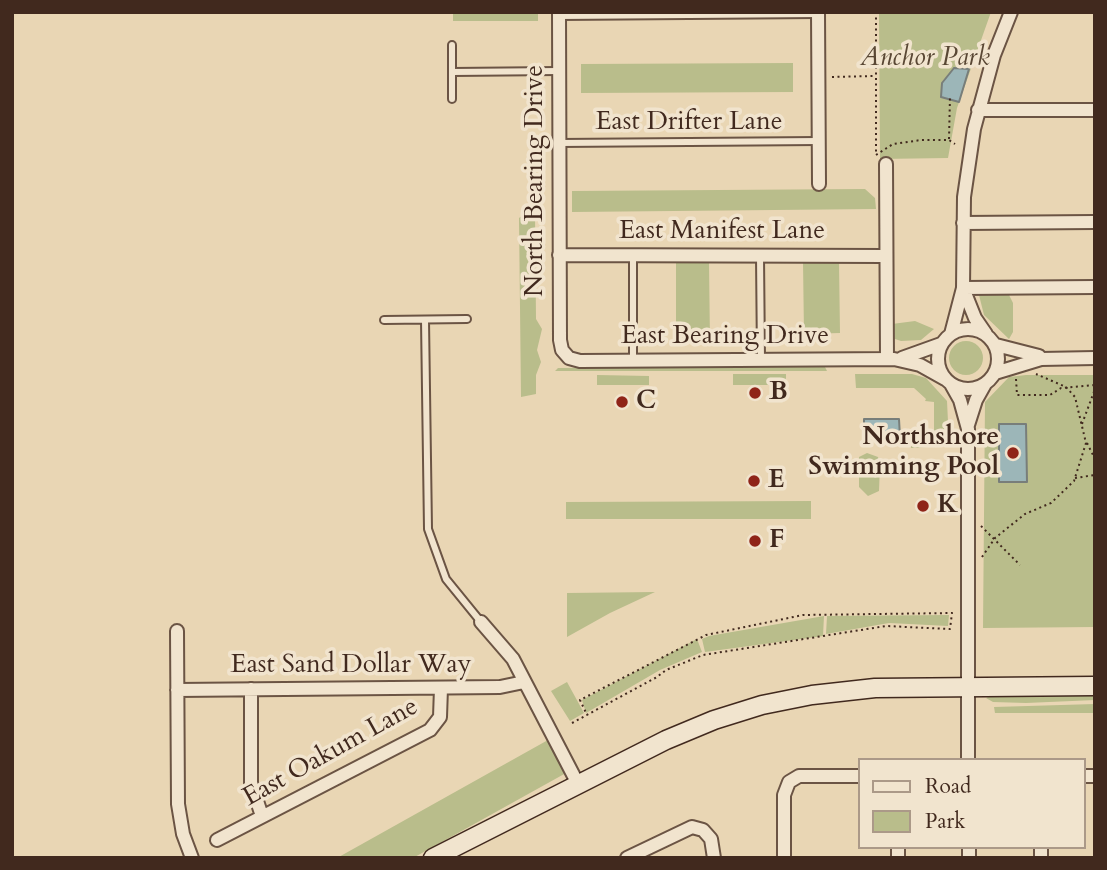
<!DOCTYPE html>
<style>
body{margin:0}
#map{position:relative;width:1107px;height:870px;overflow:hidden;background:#e9d6b4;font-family:Cardo,serif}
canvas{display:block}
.frame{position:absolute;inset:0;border:14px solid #41291e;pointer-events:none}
.legend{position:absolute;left:858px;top:758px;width:228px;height:91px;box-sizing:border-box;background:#f1e4ce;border:2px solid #ab9988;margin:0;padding:9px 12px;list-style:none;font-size:21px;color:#41291e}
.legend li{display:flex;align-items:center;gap:14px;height:35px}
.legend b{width:35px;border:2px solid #ab9988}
</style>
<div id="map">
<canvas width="1107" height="870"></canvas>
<div class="frame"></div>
<ul class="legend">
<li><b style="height:9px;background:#f1e4ce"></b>Road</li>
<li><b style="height:19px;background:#b9bd8b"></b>Park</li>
</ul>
</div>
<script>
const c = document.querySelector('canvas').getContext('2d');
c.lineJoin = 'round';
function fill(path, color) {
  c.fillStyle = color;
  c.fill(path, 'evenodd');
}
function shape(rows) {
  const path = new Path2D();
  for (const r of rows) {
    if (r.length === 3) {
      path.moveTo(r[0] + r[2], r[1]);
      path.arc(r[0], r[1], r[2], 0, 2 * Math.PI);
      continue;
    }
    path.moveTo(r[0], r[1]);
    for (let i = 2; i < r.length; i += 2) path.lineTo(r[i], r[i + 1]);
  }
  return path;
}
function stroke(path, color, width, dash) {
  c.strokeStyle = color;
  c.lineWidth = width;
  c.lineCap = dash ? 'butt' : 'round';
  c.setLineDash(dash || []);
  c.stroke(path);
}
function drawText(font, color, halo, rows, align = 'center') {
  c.font = font + ' Cardo,serif';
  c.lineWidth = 7;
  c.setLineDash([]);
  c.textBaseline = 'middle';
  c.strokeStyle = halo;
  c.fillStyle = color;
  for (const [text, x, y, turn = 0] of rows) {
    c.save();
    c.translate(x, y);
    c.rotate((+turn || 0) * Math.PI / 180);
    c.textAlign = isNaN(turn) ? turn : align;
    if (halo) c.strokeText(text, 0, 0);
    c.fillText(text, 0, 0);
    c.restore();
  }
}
fill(shape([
 [453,12,538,12,538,21,453,21],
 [879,12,991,12,957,108,948,158,880,159],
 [793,63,793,92,581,93,581,64],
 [865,189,875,198,876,209,572,212,572,191],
 [541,201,535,214,536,319,542,329,537,350,541,362,536,375,536,394,521,397,519,218],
 [676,262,709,262,710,343,676,342],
 [803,262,839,262,840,333,804,334],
 [979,295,1009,295,1013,303,1013,332,1009,339,984,315],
 [915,321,934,329,921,340,901,341,892,338,892,324],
 [966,358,17],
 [825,367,827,371,555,371,558,368],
 [733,374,786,374,786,385,733,385],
 [855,374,912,374,926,378,947,401,949,443,944,443,943,446,911,448,911,440,934,440,934,402,925,401,926,399,914,388,856,388],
 [597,375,649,376,649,385,597,385],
 [1026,375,1095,375,1095,627,983,628,985,402,1009,377],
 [867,453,878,457,880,465,879,491,868,496,859,487,859,457],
 [811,501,811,519,566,519,566,502],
 [655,592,610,613,567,637,567,593],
 [949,615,948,626,889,623,826,634,827,616],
 [824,616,823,636,705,652,702,639,709,636],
 [697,639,702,652,660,670,586,713,582,700],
 [567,682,584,713,570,721,551,691],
 [1095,694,1095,700,1026,703,993,702,986,698,992,695],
 [1095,704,1095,713,995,713,994,707],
 [548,740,566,773,413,858,337,858]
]), '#b9bd8b');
const water = shape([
 [954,68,969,69,959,102,941,97,942,83,954,68],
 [864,419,899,419,900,437,864,438,864,419],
 [999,424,1026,424,1027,482,999,482,999,424]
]);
fill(water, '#9cb6b8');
stroke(water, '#787e7a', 2);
const lane = shape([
 [559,16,818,14],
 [452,45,452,99],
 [452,72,559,71],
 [559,143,819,141],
 [633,256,633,361],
 [760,256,761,360],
 [384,320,467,319],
 [425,320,428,529,446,579,481,622]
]);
const street = shape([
 [559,12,560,340,562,350,569,358,580,361,894,359,920,365,945,379],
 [818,12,819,184],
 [978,110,1095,110],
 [886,164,887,359],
 [963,223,1095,222],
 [559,255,885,256],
 [963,288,1095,287],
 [963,288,975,318,986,334],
 [968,359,30],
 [951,334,963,288,964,197,974,129,994,55,1011,12],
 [996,345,1039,356],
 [902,358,941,344],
 [995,373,1041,359,1095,358],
 [951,384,960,400,968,429,968,760],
 [968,425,976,400,985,384],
 [481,622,513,659,578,784],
 [177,631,178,804,183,834,192,858],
 [251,689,251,783,262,816],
 [177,690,500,687,524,682],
 [1084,776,1095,776],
 [217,840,430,730,440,717,441,688],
 [898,847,898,858],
 [969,847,969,858],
 [1041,847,1041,858],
 [627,858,692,827,703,830,711,839,714,858],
 [784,858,784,795,789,782,799,776,860,776]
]);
const secondary = shape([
 [433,858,666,740,714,720,762,705,812,695,875,688,1095,686]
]);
stroke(lane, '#6b5444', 10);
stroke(street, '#6b5444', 16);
stroke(secondary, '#41291e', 21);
stroke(shape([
 [876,12,876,155,893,144,921,140,949,140,955,144],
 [832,77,875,76],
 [949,139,950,96],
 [1016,379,1017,395,1050,395,1061,388,1095,385],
 [1082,424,1095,389],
 [1087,443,1095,459],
 [1075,478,1095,475],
 [981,526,1020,565],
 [982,557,995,538,1025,514,1051,503,1074,481,1086,443,1075,397,1066,387,1036,374],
 [572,723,657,677,666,670,703,655,886,626,950,629,952,613,803,615,706,635,580,700,587,715]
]), '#41291e', 2, [2, 3.5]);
stroke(lane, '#f1e4ce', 6);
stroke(street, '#f1e4ce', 12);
stroke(secondary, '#f1e4ce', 18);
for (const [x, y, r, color] of [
 [755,393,7,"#8f2418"],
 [622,402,7,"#8f2418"],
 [1013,453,7,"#8f2418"],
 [754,481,7,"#8f2418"],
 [923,506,7,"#8f2418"],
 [755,541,7,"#8f2418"]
]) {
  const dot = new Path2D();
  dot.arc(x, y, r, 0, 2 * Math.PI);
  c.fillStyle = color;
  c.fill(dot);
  stroke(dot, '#f1e4ce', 2.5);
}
drawText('italic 26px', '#594734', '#f1e4ce', [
 ["Anchor Park",925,59]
]);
drawText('26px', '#41291e', '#f1e4ce', [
 ["East Drifter Lane",689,123],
 ["North Bearing Drive",536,181,-90],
 ["East Manifest Lane",722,232],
 ["East Bearing Drive",725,337],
 ["East Sand Dollar Way",351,666],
 ["East Oakum Lane",331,753,-29]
]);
drawText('bold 26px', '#41291e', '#f1e4ce', [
 ["B",769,393],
 ["C",636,402],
 ["Northshore",999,438,"right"],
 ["Swimming Pool",999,468,"right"],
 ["E",768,481],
 ["K",937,506],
 ["F",769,541]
], 'left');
</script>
